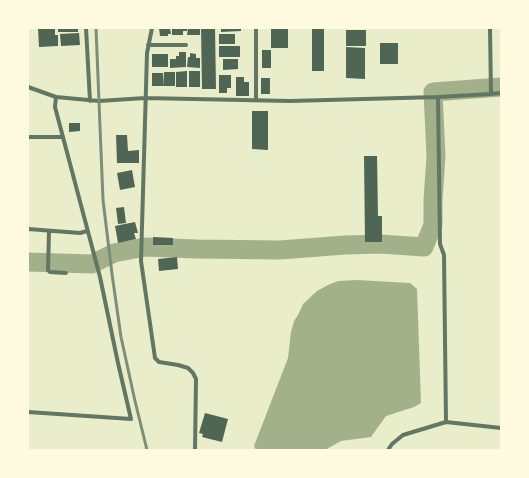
<!DOCTYPE html>
<style>
body{margin:0}
#map{position:relative;width:529px;height:478px;overflow:hidden;background:#e9edc9;font-family:Arial,sans-serif}
canvas{display:block}
.frame{position:absolute;inset:0;border:29px solid #fefae0;pointer-events:none}
</style>
<div id="map">
<canvas width="529" height="478"></canvas>
<div class="frame"></div>
</div>
<script>
const c = document.querySelector('canvas').getContext('2d');
c.lineJoin = 'round';
function fill(path, color) {
  c.fillStyle = color;
  c.fill(path, 'evenodd');
}
function shape(rows) {
  const path = new Path2D();
  for (const r of rows) {
    path.moveTo(r[0], r[1]);
    for (let i = 2; i < r.length; i += 2) path.lineTo(r[i], r[i + 1]);
  }
  return path;
}
function stroke(path, color, width, dash) {
  c.strokeStyle = color;
  c.lineWidth = width;
  c.lineCap = dash ? 'butt' : 'round';
  c.setLineDash(dash || []);
  c.stroke(path);
}
fill(shape([
 [357,280,410,283,417,289,421,403,414,407,386,416,371,437,341,441,325,450,256,450,254,446,288,358,291,332,294,321,298,315,303,304,317,291,328,285,338,281]
]), '#a3b18a');
stroke(shape([
 [28,262,92,264,114,253,145,247,197,249,280,250,345,245,380,244,424,247,433,225,433,200,436,156,433,92,501,87]
]), '#a3b18a', 19);
fill(shape([
 [38,28,55,28,55,35,58,35,58,46,39,47],
 [58,28,78,28,78,32,58,32],
 [159,28,170,28,171,34,168,34,168,36,160,36],
 [172,28,187,28,187,31,183,31,183,35,172,35],
 [188,28,200,28,200,35,187,35],
 [201,28,215,28,216,89,202,89],
 [221,28,241,28,241,31,221,32],
 [271,28,288,28,288,48,271,48],
 [312,28,324,28,324,71,312,71],
 [346,30,366,30,366,46,346,46],
 [79,33,80,45,61,46,60,34],
 [219,34,235,34,235,44,219,44],
 [380,43,398,43,398,64,380,64],
 [219,46,240,46,240,57,219,57],
 [346,47,365,48,365,79,346,78],
 [262,50,271,50,271,68,262,68],
 [179,52,186,52,186,67,170,68,170,59,176,59,176,56,179,56],
 [190,53,196,54,196,58,200,58,200,68,187,67,188,57,190,57],
 [152,54,168,54,168,67,152,67],
 [223,59,238,59,238,69,223,70],
 [187,71,187,87,176,87,176,72],
 [189,71,200,71,200,87,189,87],
 [164,72,175,72,175,86,164,86],
 [152,73,163,73,164,86,152,86],
 [219,75,231,75,231,88,227,88,227,93,219,93],
 [236,77,244,77,244,82,249,82,249,96,236,96],
 [261,78,270,78,270,94,261,94],
 [252,111,268,111,268,150,252,149],
 [69,123,80,123,80,131,69,132],
 [116,135,127,135,128,151,139,150,139,163,117,163],
 [364,156,377,156,378,216,382,216,382,242,365,242],
 [132,170,135,187,120,190,117,173],
 [124,207,126,223,118,224,116,208],
 [135,222,138,233,134,233,136,239,118,243,115,226],
 [153,237,173,238,173,245,153,245],
 [177,257,178,269,159,271,158,259],
 [205,413,228,419,222,442,202,437,203,434,199,433]
]), '#4f6655');
stroke(shape([
 [86,28,90,101],
 [152,28,147,53,141,261,155,358,159,362,178,365,188,368,193,373,196,379,195,450],
 [256,28,256,100],
 [490,28,491,94],
 [148,45,186,45],
 [28,87,56,97,99,101,145,98,290,101,438,97,491,94,501,93],
 [438,97,440,244,444,255,446,422],
 [28,137,62,137],
 [28,229,80,233,87,231],
 [49,231,48,270,50,272,66,273],
 [28,412,131,419,118,363,100,277,55,107,56,97],
 [388,450,392,444,403,435,446,422,501,428]
]), '#617663', 4);
stroke(shape([
 [96,28,103,200,112,274,121,337,135,401,147,450]
]), '#7c8e77', 3);
</script>
